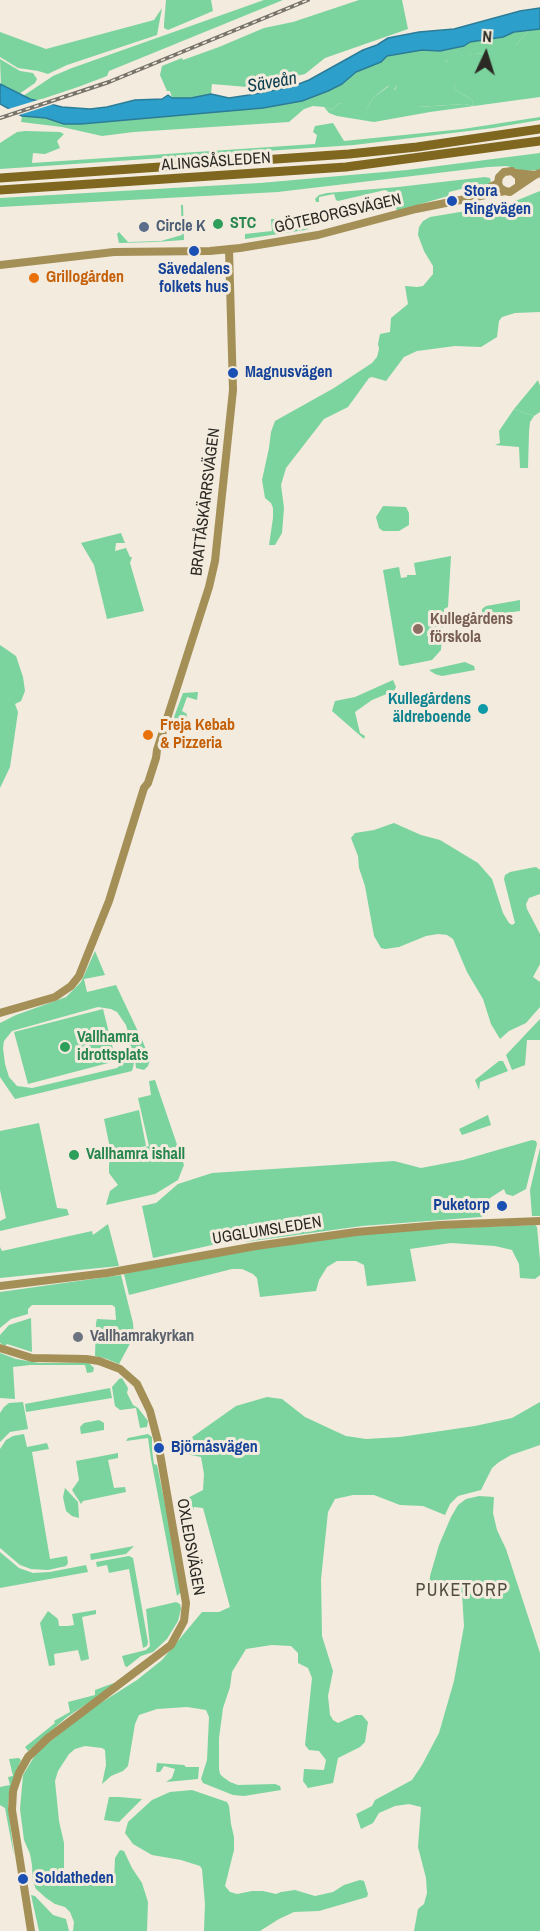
<!DOCTYPE html>
<meta charset="utf-8">
<style>
body{margin:0}
#map{position:relative;width:540px;height:1931px;overflow:hidden;background:#f2ebde;font-family:"Archivo Narrow",sans-serif}
canvas{display:block}
.north{position:absolute;left:456px;top:24px;width:60px;height:60px;-webkit-text-stroke:4px #f2ebde;paint-order:stroke;rotate:4deg;font-size:16px;font-weight:700;line-height:24px;text-align:center;color:#2b2924}
.north::after{content:'';display:block;margin:auto;width:21px;height:27px;background:#2b2924;clip-path:polygon(50% 0,100% 100%,50% 72%,0 100%)}
</style>
<div id="map">
<canvas width="540" height="1931"></canvas>
<div class="north">N</div>
</div>
<script>
const c = document.querySelector('canvas').getContext('2d');
c.lineJoin = 'round';
function fill(path, color) {
  c.fillStyle = color;
  c.fill(path, 'evenodd');
}
function shape(rows) {
  const path = new Path2D();
  for (const r of rows) {
    path.moveTo(r[0], r[1]);
    for (let i = 2; i < r.length; i += 2) path.lineTo(r[i], r[i + 1]);
  }
  return path;
}
function stroke(path, color, width, dash) {
  c.strokeStyle = color;
  c.lineWidth = width;
  c.lineCap = dash ? 'butt' : 'round';
  c.setLineDash(dash || []);
  c.stroke(path);
}
function drawText(font, color, halo, rows, align = 'center') {
  c.font = font + ' "Archivo Narrow",sans-serif';
  c.lineWidth = 6;
  c.setLineDash([]);
  c.textBaseline = 'middle';
  c.strokeStyle = halo;
  c.fillStyle = color;
  for (const [text, x, y, turn = 0] of rows) {
    c.save();
    c.translate(x, y);
    c.rotate((+turn || 0) * Math.PI / 180);
    c.textAlign = isNaN(turn) ? turn : align;
    if (halo) c.strokeText(text, 0, 0);
    c.fillText(text, 0, 0);
    c.restore();
  }
}
fill(shape([
 [166,0,211,0,213,11,168,30,164,28,164,24],
 [264,0,283,0,109,71,107,76,78,87,36,101,23,96,53,76,72,68],
 [359,0,402,0,408,29,325,58,305,74,247,87,212,84,211,94,191,98,172,98,170,91,167,91,160,75,162,66,182,58,183,60,219,47,264,28,293,22],
 [162,8,157,35,67,65,52,72,48,74,38,71,18,68,0,57,0,32,46,49,154,20],
 [540,29,540,97,430,112,374,122,337,116,329,113,324,107,332,110,339,103,367,108,374,97,389,86,395,90,398,81,406,81,418,107,464,104,474,106,472,100,454,89,456,82,461,79,446,60,447,57,483,53,516,45,529,30],
 [540,117,540,120,493,128,354,145,0,169,0,143,17,132,25,131,60,132,64,134,57,141,60,148,45,154,33,153,32,163,315,144,317,135,313,132,315,126,333,123,344,141,463,129],
 [540,153,540,170,523,171,507,166,488,167,278,192,0,207,0,198,260,183,407,170],
 [485,177,490,178,491,182,484,187,469,189,465,188,449,192,448,196,397,211,395,205,393,205,389,192,385,190,338,201,336,200,334,194,319,197,319,202,316,202,315,199,319,195,327,193,398,187],
 [181,205,183,205,184,240,155,242,119,243,117,234,119,232,128,242,161,241,182,235],
 [308,213,310,222,308,229,305,230,245,239,245,234,272,231,271,219,278,219,284,228,296,227,296,222,305,214],
 [514,409,534,416,530,422,529,432,528,468,520,468,519,447,495,445,500,443,499,431],
 [121,533,125,543,116,543,115,551,126,548,130,557,132,557,130,563,144,611,107,619,94,565,81,543],
 [451,556,448,607,444,609,441,650,432,660,402,666,399,665,383,570,399,567,401,578,407,577,407,575,416,575,414,563],
 [520,600,520,611,482,616,482,609,486,606],
 [0,645,16,656,23,677,25,691,21,701,15,704,18,712,10,767,0,788],
 [465,662,474,666,475,670,442,676,435,674,429,670],
 [393,680,396,687,394,691,372,700,355,712,360,733,365,736,364,739,332,711,335,701,355,697],
 [198,692,197,700,187,697,182,711,187,714,186,719,190,722,178,724,174,717,183,693],
 [95,951,105,975,84,979,87,992,116,985,143,1042,150,1060,148,1066,144,1070,136,1068,135,1059,132,1071,15,1099,0,1077,0,1023,16,1015,66,997,81,982],
 [98,1007,111,1009,117,1012,126,1025,129,1036,130,1047,124,1062,117,1068,32,1088,17,1086,9,1077,5,1064,3,1048,4,1041,12,1031],
 [103,1009,116,1061,28,1084,14,1032],
 [540,1019,540,1040,527,1040,525,1065,512,1070,506,1055],
 [499,1061,503,1061,508,1071,480,1082,479,1090,475,1080],
 [139,1110,146,1146,111,1153,104,1119],
 [488,1115,491,1125,462,1135,459,1129],
 [39,1123,57,1208,67,1209,69,1215,0,1231,0,1221,6,1218,0,1190,0,1131],
 [532,1140,536,1141,537,1144,526,1189,513,1196,506,1194,504,1189,490,1198,486,1204,487,1212,481,1217,362,1226,245,1242,244,1238,153,1258,142,1206,156,1203,178,1184,212,1173,394,1161,421,1168,463,1160],
 [540,1148,540,1216,532,1216,530,1190],
 [108,1224,119,1266,0,1278,0,1247,2,1251,92,1231,93,1235],
 [535,1225,537,1227,540,1260,540,1275,535,1279,520,1278,519,1264,512,1250,495,1246,451,1243,410,1249,416,1281,367,1286,364,1265,356,1261,337,1261,327,1267,319,1280,316,1291,260,1297,257,1278,253,1274,242,1269,232,1269,129,1295,124,1274,207,1256,374,1231],
 [121,1275,133,1323,134,1336,119,1364,107,1359,95,1356,96,1323,97,1319,116,1320,115,1307,112,1305,32,1305,28,1309,28,1314,11,1319,0,1328,0,1292],
 [31,1318,32,1352,7,1344,5,1346,0,1343,0,1335,9,1325],
 [0,1353,16,1359,39,1363,89,1363,94,1368,93,1372,87,1373,85,1365,30,1365,13,1367,15,1399,0,1398],
 [122,1378,128,1388,127,1393,133,1405,138,1408,148,1421,147,1427,140,1428,136,1408,120,1410,115,1406,112,1387,119,1379],
 [110,1388,112,1398,26,1412,25,1404],
 [23,1402,28,1429,10,1432,0,1442,0,1413,4,1407,9,1403],
 [99,1420,104,1423,104,1430,81,1434,80,1427,84,1423],
 [24,1434,27,1447,47,1443,49,1449,32,1452,50,1559,67,1556,68,1563,66,1566,48,1570,31,1569,20,1565,0,1548,0,1449,6,1440,13,1436],
 [148,1434,152,1437,152,1450,154,1464,157,1465,174,1548,181,1592,177,1596,151,1459,148,1438,126,1441,128,1438],
 [118,1453,118,1458,108,1460,114,1488,125,1487,126,1492,83,1501,81,1504,72,1490,79,1480,76,1461],
 [65,1488,78,1502,79,1518,72,1516,66,1511,63,1497],
 [134,1546,126,1554,91,1560,90,1554],
 [0,1552,19,1568,33,1573,50,1572,86,1565,88,1572,0,1588],
 [129,1556,133,1558,148,1642,147,1646,143,1648,129,1569,109,1573,107,1565,97,1567,96,1562],
 [176,1602,180,1604,181,1609,178,1621,167,1639,153,1652,141,1656,127,1667,125,1666,122,1656,146,1650,150,1646,146,1609],
 [96,1610,96,1614,82,1617,89,1659,81,1661,78,1650,54,1654,55,1665,49,1666,40,1623,48,1611,58,1619,59,1626,68,1626,74,1625,72,1614],
 [114,1683,112,1687,67,1717,28,1751,25,1747,55,1723,54,1721,70,1712,68,1702,95,1695,95,1690],
 [19,1758,21,1760,10,1789,8,1805,14,1856,5,1808,0,1805,0,1787,10,1785,8,1777,13,1776,9,1759],
 [157,1763,184,1765,186,1767,199,1767,198,1779,166,1782,172,1778,175,1769,164,1766,160,1772,156,1772],
 [109,1797,119,1797,142,1799,119,1822,104,1820],
 [31,1895,35,1896,53,1915,66,1919,69,1931,39,1931]
]), '#7bd39e');
fill(shape([
 [529,30,516,45,506,54,495,51,489,57,482,53,447,58,446,61,454,66,462,79,456,83,454,89,472,100,474,106,464,104,418,107,406,98,406,81,399,81,394,90,388,86,374,97,367,108,358,115,347,105,339,103,332,110,324,107,313,106,304,109,289,122,134,132,102,136,62,127,21,122,22,116,46,118,64,124,263,108,302,101,328,91,343,83,356,72,381,62,387,56,422,50,440,51,464,46,470,42,503,37,514,32],
 [0,59,20,71,33,73,37,79,35,83,19,94,1,85],
 [540,191,540,312,515,313,502,317,499,321,497,337,481,347,455,346,417,351,404,357,386,381,372,377,369,378,348,407,324,419,286,468,281,485,284,508,282,533,275,545,269,545,273,518,273,508,271,503,265,498,262,480,269,448,271,432,275,421,334,388,372,363,377,357,379,349,378,344,380,334,390,332,391,318,408,304,405,286,417,287,423,286,433,274,433,266,424,251,418,235,419,227,423,221,430,217,508,204],
 [538,380,540,386,540,412,534,416,514,409],
 [383,506,406,507,409,513,409,525,399,531,383,531,379,528,376,517],
 [394,823,421,835,440,840,478,863,492,879,503,913,509,923,512,925,515,923,504,879,505,875,510,872,530,868,536,867,540,870,540,894,529,898,526,904,527,909,540,934,540,964,533,977,540,982,540,1007,526,1023,509,1031,500,1039,491,1024,483,999,467,972,453,939,447,935,438,934,426,936,399,947,385,949,381,948,374,936,365,886,359,868,358,856,351,838,355,833,374,830],
 [155,1080,184,1165,178,1180,155,1194,106,1205,110,1191,118,1185,109,1173,109,1164,111,1157,149,1146,138,1098,151,1095,149,1081],
 [267,1397,282,1399,305,1417,335,1431,346,1436,366,1439,400,1437,475,1426,512,1418,540,1402,540,1445,511,1455,499,1462,492,1468,481,1490,458,1496,450,1504,445,1515,423,1506,400,1505,374,1495,353,1495,335,1499,328,1512,321,1579,322,1636,333,1671,328,1696,330,1715,333,1720,338,1723,356,1715,362,1715,368,1722,365,1742,360,1747,338,1758,333,1783,308,1788,303,1781,304,1769,324,1770,326,1760,319,1751,309,1750,305,1745,312,1678,308,1668,298,1663,298,1653,291,1646,272,1645,246,1649,232,1672,230,1687,223,1708,219,1738,219,1769,220,1774,223,1777,230,1782,238,1785,275,1784,280,1786,281,1790,244,1796,233,1795,203,1783,201,1779,207,1760,209,1717,206,1710,187,1707,157,1709,139,1715,135,1724,128,1766,123,1771,111,1776,102,1784,106,1765,105,1750,102,1748,85,1746,75,1749,69,1754,58,1771,55,1781,59,1821,64,1843,64,1873,66,1876,83,1880,94,1879,112,1881,114,1879,115,1858,120,1850,124,1851,132,1868,142,1883,148,1902,147,1931,73,1931,74,1922,70,1912,65,1907,55,1904,46,1898,36,1889,33,1882,32,1865,30,1854,24,1840,20,1809,23,1775,37,1752,88,1711,137,1680,162,1660,202,1612,219,1612,230,1607,203,1508,194,1507,190,1517,190,1538,186,1546,178,1503,203,1490,204,1474,201,1457,181,1453,178,1447,236,1406],
 [479,1496,494,1497,493,1513,497,1530,506,1549,540,1653,540,1931,414,1931,418,1909,424,1904,427,1893,426,1878,418,1847,421,1807,409,1804,395,1806,379,1813,373,1823,361,1829,356,1814,372,1806,375,1800,412,1780,422,1765,439,1733,454,1681,464,1626,462,1593,429,1591,430,1576,439,1545,451,1517,458,1505,466,1499],
 [192,1790,227,1802,229,1806,231,1824,234,1837,234,1850,225,1886,230,1892,237,1894,252,1891,263,1891,276,1894,281,1892,295,1890,315,1896,333,1892,344,1885,360,1880,364,1881,368,1894,367,1897,319,1911,294,1912,279,1919,260,1931,204,1931,205,1904,202,1869,200,1866,181,1860,152,1855,133,1844,125,1833,128,1822,152,1800,170,1792]
]), '#7bd49e');
const water = shape([
 [540,8,540,29,514,32,503,37,470,42,464,46,440,51,422,50,387,56,381,62,356,72,342,84,328,91,302,101,263,108,81,124,64,124,46,118,22,116,0,104,0,84,30,99,62,107,90,109,107,107,135,100,162,99,168,95,172,98,191,98,211,94,229,98,249,95,291,87,309,80,363,50,377,45,388,38,419,32,454,29,520,11,540,8]
]);
fill(water, '#2ca0ca');
stroke(water, '#2c7c98', 1.5);
fill(shape([
 [41,99,57,103,16,116,5,110]
]), '#f2ebde');
stroke(shape([
 [516,173,535,175,540,173],
 [519,185,519,177,512,171,504,172,499,177,498,183,500,188,505,191,510,192,535,175],
 [475,195,498,183],
 [0,265,114,252,210,251,240,248,318,235,416,209,505,191],
 [0,1013,55,997,71,986,79,976,109,901,144,788,148,783,156,758,157,750,209,587,215,561,233,390,229,249],
 [0,1286,107,1273,256,1246,356,1232,440,1225,540,1221],
 [0,1348,32,1358,86,1359,99,1361,120,1369,137,1384,150,1411,158,1442,186,1603,184,1621,171,1645,48,1738,28,1757,19,1773,13,1791,12,1810,31,1931]
]), '#a48f57', 8);
stroke(shape([
 [0,178,349,154,417,147,540,129],
 [0,190,346,167,540,141]
]), '#7f671f', 9);
const rail = shape([
 [0,118,109,82,308,0]
]);
stroke(rail, '#78746c', 4);
stroke(rail, '#f2ebde', 1.5, [4.5]);
for (const [x, y, r, color] of [
 [452,201,6,"#1a4fb4"],
 [218,224,6,"#2e9e5b"],
 [144,227,6,"#5c6f8a"],
 [194,251,6,"#1a4fb4"],
 [34,278,6,"#e8710a"],
 [233,373,6,"#1a4fb4"],
 [418,629,6,"#8d6e63"],
 [483,709,6,"#0f9aa8"],
 [148,735,6,"#e8710a"],
 [65,1047,6,"#2e9e5b"],
 [74,1155,6,"#2e9e5b"],
 [502,1206,6,"#1a4fb4"],
 [78,1337,6,"#6b7280"],
 [159,1448,6,"#1a4fb4"],
 [23,1879,6,"#1a4fb4"]
]) {
  const dot = new Path2D();
  dot.arc(x, y, r, 0, 2 * Math.PI);
  c.fillStyle = color;
  c.fill(dot);
  stroke(dot, '#f2ebde', 2);
}
drawText('16px', '#2b2924', '#f2ebde', [
 ["ALINGSÅSLEDEN",216,162,-4],
 ["GÖTEBORGSVÄGEN",338,214,-13],
 ["BRATTÅSKÄRRSVÄGEN",206,502,-83],
 ["UGGLUMSLEDEN",267,1231,-9],
 ["OXLEDSVÄGEN",190,1547,80]
]);
drawText('bold 16px', '#164399', '#f2ebde', [
 ["Stora",464,192],
 ["Ringvägen",464,210],
 ["Sävedalens",194,270,"center"],
 ["folkets hus",194,288,"center"],
 ["Magnusvägen",245,373],
 ["Puketorp",490,1206,"right"],
 ["Björnåsvägen",171,1448],
 ["Soldatheden",35,1879]
], 'left');
drawText('bold 16px', '#27864d', '#f2ebde', [
 ["STC",230,224],
 ["Vallhamra",77,1038],
 ["idrottsplats",77,1056],
 ["Vallhamra ishall",86,1155]
], 'left');
drawText('bold 16px', '#4e5e75', '#f2ebde', [
 ["Circle K",156,227]
], 'left');
drawText('bold 16px', '#c56008', '#f2ebde', [
 ["Grillogården",46,278],
 ["Freja Kebab",160,726],
 ["& Pizzeria",160,744]
], 'left');
drawText('bold 16px', '#785e54', '#f2ebde', [
 ["Kullegårdens",430,620],
 ["förskola",430,638]
], 'left');
drawText('bold 16px', '#0d838f', '#f2ebde', [
 ["Kullegårdens",471,700],
 ["äldreboende",471,718]
], 'right');
drawText('bold 16px', '#5b616d', '#f2ebde', [
 ["Vallhamrakyrkan",90,1337]
], 'left');
drawText('italic 18px', '#0c3d4f', '#f2ebde', [
 ["Säveån",272,83,-10]
]);
c.letterSpacing = '1.5px';
drawText('18px', '#524c41', '#f2ebde', [
 ["PUKETORP",462,1591]
]);
c.letterSpacing = '0px';
</script>
